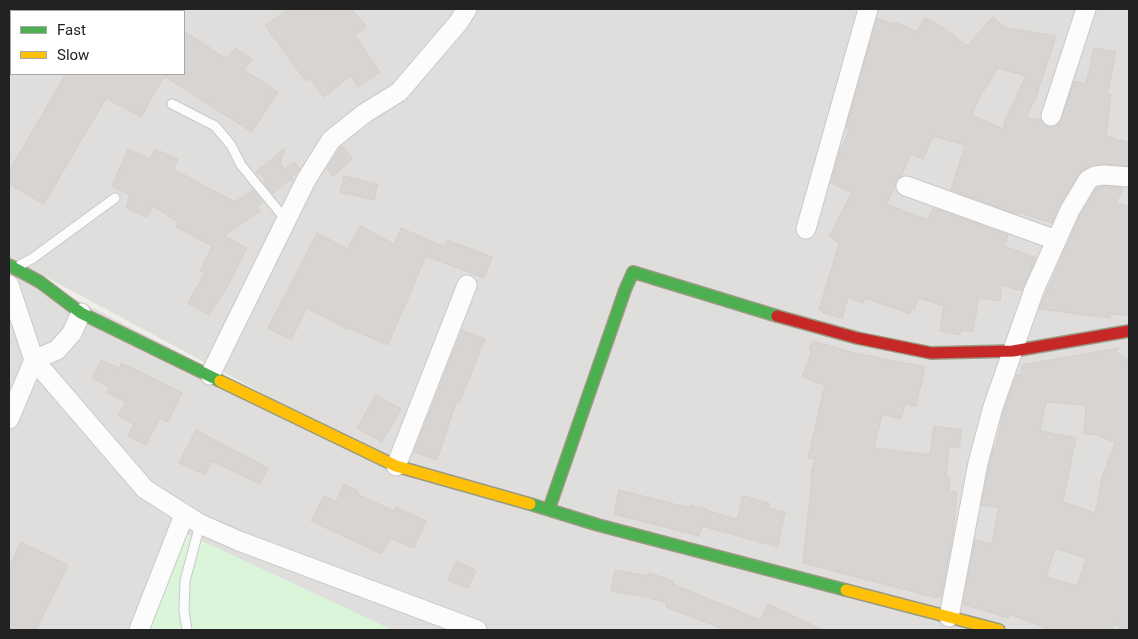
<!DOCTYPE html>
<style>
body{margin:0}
#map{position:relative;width:1138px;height:639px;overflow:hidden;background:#f0eeeb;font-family:Roboto,sans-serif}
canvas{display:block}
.frame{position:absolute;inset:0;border:10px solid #222;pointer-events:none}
.legend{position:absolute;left:10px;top:10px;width:175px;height:65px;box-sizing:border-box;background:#fff;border:1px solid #a7a7a7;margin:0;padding:6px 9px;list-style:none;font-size:15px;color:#222}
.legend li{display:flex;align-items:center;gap:10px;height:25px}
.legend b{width:25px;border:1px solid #a7a7a7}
</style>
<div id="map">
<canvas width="1138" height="639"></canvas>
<div class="frame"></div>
<ul class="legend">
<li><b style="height:6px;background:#4caf50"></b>Fast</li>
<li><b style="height:6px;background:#ffc107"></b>Slow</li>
</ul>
</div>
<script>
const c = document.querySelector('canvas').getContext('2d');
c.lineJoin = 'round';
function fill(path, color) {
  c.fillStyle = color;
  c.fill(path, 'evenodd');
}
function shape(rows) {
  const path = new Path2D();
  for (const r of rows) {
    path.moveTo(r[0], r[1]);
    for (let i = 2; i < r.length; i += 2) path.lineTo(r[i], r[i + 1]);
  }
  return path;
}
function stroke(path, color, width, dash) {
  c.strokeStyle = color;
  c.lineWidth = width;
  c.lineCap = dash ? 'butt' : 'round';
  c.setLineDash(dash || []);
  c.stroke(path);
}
fill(shape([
 [9,9,1129,9,1129,630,9,630,9,265,338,434,9,257],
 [11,11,184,11,184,74,11,74]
]), '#dfdedc');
fill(shape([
 [183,532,393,630,145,630]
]), '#daf5da');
const building = shape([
 [288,9,351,9,366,26,355,36,380,72,358,87,350,76,324,97,309,78,306,81,265,26,288,9],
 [993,17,1006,28,1056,36,1036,97,1026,118,1041,120,1048,127,1054,127,1058,125,1061,120,1074,81,1086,84,1094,48,1116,52,1107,95,1111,95,1106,136,1129,143,1129,166,1104,164,1094,165,1082,170,1060,204,1052,223,1018,212,1017,214,951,190,965,145,933,136,923,159,911,154,901,176,896,182,895,187,886,204,928,220,933,208,1008,235,1004,246,1036,258,1022,291,1002,285,1000,301,979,298,973,332,961,330,960,335,940,331,944,306,918,298,914,310,912,309,910,314,865,298,863,303,848,297,842,318,823,313,824,311,819,310,839,244,829,236,852,193,831,183,840,151,850,129,846,128,877,18,894,24,895,22,917,32,925,18,941,26,967,46,993,17],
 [998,68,1026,76,1005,120,1003,129,972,115,979,98,998,68],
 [184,31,227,59,235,48,252,59,244,70,278,92,252,132,164,76,141,117,106,98,44,204,9,184,9,171,66,74,184,74,184,31],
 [342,146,353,158,333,176,327,168,342,146],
 [285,148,280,163,284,169,294,162,300,169,292,177,293,181,289,180,273,194,264,183,266,181,260,173,256,172,285,148],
 [128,149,150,159,155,149,178,159,173,169,235,202,253,190,263,202,258,207,260,211,224,236,247,248,228,285,209,315,188,303,205,273,200,271,212,246,176,227,178,222,153,206,147,217,126,208,130,195,112,186,128,149],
 [344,176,378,184,374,200,340,192,344,176],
 [1105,186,1123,188,1116,203,1129,207,1129,315,1110,314,1110,318,1039,309,1080,215,1096,188,1105,186],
 [360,226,394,244,401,228,445,247,448,240,492,257,484,278,426,256,388,345,348,328,347,329,307,308,291,340,268,328,317,233,348,249,360,226],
 [462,330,485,339,459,403,456,402,437,460,414,452,462,330],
 [813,341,854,353,925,367,916,406,905,404,901,419,882,414,874,448,930,455,934,426,962,430,959,448,949,447,946,477,950,478,949,491,957,492,953,533,941,597,938,596,937,598,803,563,812,477,810,476,815,459,808,458,825,385,802,377,812,351,809,350,813,341],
 [1119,348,1116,352,1129,361,1129,630,1113,624,1112,630,1051,630,1009,614,1008,618,963,604,975,540,992,544,999,507,981,505,989,466,994,447,996,447,1004,410,1017,374,1021,375,1022,365,1119,348],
 [1046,402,1086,405,1084,434,1098,435,1115,443,1102,477,1095,513,1063,502,1076,438,1040,431,1046,402],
 [1055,548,1086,558,1077,586,1046,577,1055,548],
 [101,360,119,368,122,363,182,393,168,422,160,418,146,445,128,436,134,424,118,416,126,402,107,393,110,387,92,379,101,360],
 [376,395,401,409,382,442,357,428,376,395],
 [196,430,268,468,260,484,212,461,205,475,179,463,196,430],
 [344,484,359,492,357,494,394,511,396,507,426,521,414,548,390,538,382,554,311,521,324,496,336,502,344,484],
 [619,490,690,508,691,505,707,509,707,511,737,519,743,496,769,503,768,508,785,512,778,547,702,526,699,536,614,514,619,490],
 [21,542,68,565,36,630,9,630,9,568,21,542],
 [456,561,476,570,468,588,448,580,456,561],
 [615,570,648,576,649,573,674,581,673,584,760,620,768,604,823,630,726,630,666,607,667,603,646,597,611,591,615,570]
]);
fill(building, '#d7d4d2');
stroke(building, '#d3d0cc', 1);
const lane = shape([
 [40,11,42,9],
 [9,65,11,61],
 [172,104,215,126,231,145,241,165,286,220],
 [19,266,33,258,115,198],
 [187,630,184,611,185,581,200,524]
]);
const street = shape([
 [1051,116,1086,9],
 [906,186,1056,240],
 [806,229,868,9],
 [9,285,34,360,145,489,200,524,239,541,477,630],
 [210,375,306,180,331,140,365,113,399,92,458,23,467,9],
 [9,419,34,360,57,350,72,333,81,313],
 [396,466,467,285],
 [949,617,978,463,993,407,1034,290,1070,210,1088,180,1095,176,1105,175,1129,177],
 [139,630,184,515]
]);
const fast = shape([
 [9,265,40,282,81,313,220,381],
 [530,504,598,525,846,590],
 [549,509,625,290,633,272,777,316]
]);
const slow = shape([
 [220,381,396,466,530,504],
 [846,590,999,630]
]);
const jam = shape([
 [777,316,857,338,931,353,1013,351,1129,331]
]);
stroke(lane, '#c9c8c7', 11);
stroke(street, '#c9c8c7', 21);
stroke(fast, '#999a82', 14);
stroke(slow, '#999a82', 14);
stroke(jam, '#999a82', 14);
stroke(lane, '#fdfcfc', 9);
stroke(street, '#fdfcfc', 19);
stroke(fast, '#4caf50', 11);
stroke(slow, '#ffc107', 11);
stroke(jam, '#c62828', 11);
</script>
